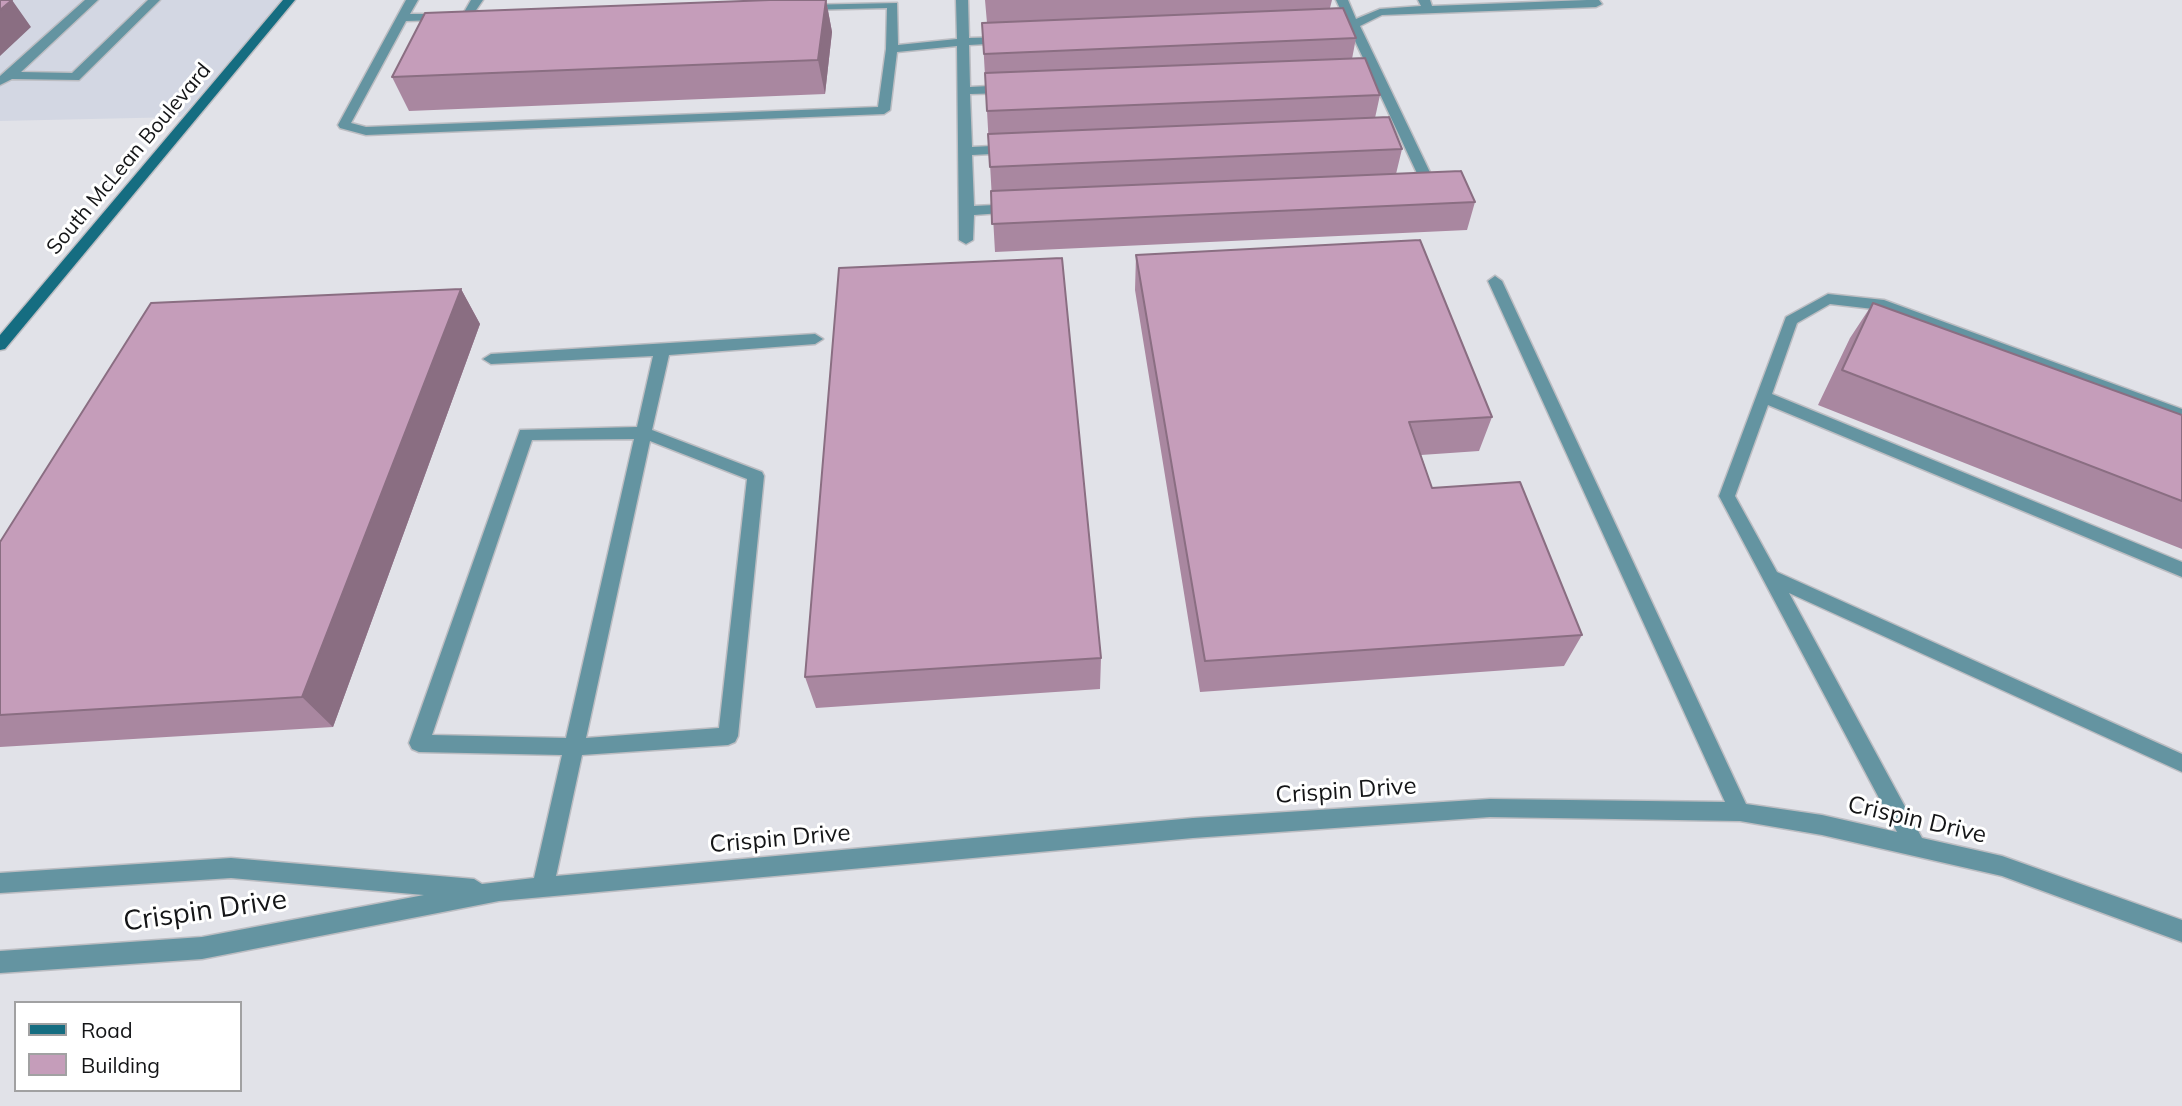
<!DOCTYPE html>
<style>
body{margin:0}
#map{position:relative;width:2182px;height:1106px;overflow:hidden;background:#e1e2e8;font-family:Mulish,sans-serif}
canvas{display:block}
.legend{position:absolute;left:14px;top:1001px;width:228px;height:91px;box-sizing:border-box;background:#fff;border:2px solid #a1a1a2;margin:0;padding:9px 12px;list-style:none;font-size:21px;color:#141517}
.legend li{display:flex;align-items:center;gap:14px;height:35px}
.legend b{width:35px;border:2px solid #a1a1a2}
</style>
<div id="map">
<canvas width="2182" height="1106"></canvas>
<ul class="legend">
<li><b style="height:9px;background:#156d81"></b>Road</li>
<li><b style="height:19px;background:#c59dba"></b>Building</li>
</ul>
</div>
<script>
const c = document.querySelector('canvas').getContext('2d');
c.lineJoin = 'round';
function fill(path, color) {
  c.fillStyle = color;
  c.fill(path, 'evenodd');
}
function shape(rows) {
  const path = new Path2D();
  for (const r of rows) {
    path.moveTo(r[0], r[1]);
    for (let i = 2; i < r.length; i += 2) path.lineTo(r[i], r[i + 1]);
  }
  return path;
}
function stroke(path, color, width, dash) {
  c.strokeStyle = color;
  c.lineWidth = width;
  c.lineCap = dash ? 'butt' : 'round';
  c.setLineDash(dash || []);
  c.stroke(path);
}
function drawText(font, color, halo, rows, align = 'center') {
  c.font = font + ' Mulish,sans-serif';
  c.lineWidth = 6;
  c.setLineDash([]);
  c.textBaseline = 'middle';
  c.strokeStyle = halo;
  c.fillStyle = color;
  for (const [text, x, y, turn = 0] of rows) {
    c.save();
    c.translate(x, y);
    c.rotate((+turn || 0) * Math.PI / 180);
    c.textAlign = isNaN(turn) ? turn : align;
    if (halo) c.strokeText(text, 0, 0);
    c.fillText(text, 0, 0);
    c.restore();
  }
}
fill(shape([
 [0,0,283,0,181,117,0,121]
]), '#d3d7e3');
const lane = shape([
 [85,0,98,0,21,72,72,73,148,0,160,0,79,80,12,79,0,85,0,76,85,0],
 [406,0,418,0,410,14,463,14,471,0,483,0,470,19,406,21,351,123,366,127,878,107,886,49,887,8,805,10,799,7,801,5,897,3,898,45,957,39,956,0,968,0,969,38,1005,37,1011,40,1005,43,969,45,970,87,1009,85,1015,89,1009,93,970,94,972,147,1011,145,1017,149,1011,153,972,155,974,206,1015,204,1022,208,1015,212,974,215,973,240,966,244,959,240,957,46,897,52,890,110,884,114,366,135,340,128,338,125,406,0],
 [1336,0,1348,0,1356,19,1380,9,1421,6,1418,0,1430,0,1432,6,1587,0,1599,0,1602,4,1596,7,1382,15,1360,26,1437,187,1435,190,1424,191,1417,187,1422,184,1349,28,1338,25,1346,21,1336,0],
 [1495,276,1502,281,1746,804,1822,815,1897,832,1719,496,1786,317,1828,294,1884,300,2182,409,2182,421,1882,310,1830,304,1797,323,1772,394,2182,562,2182,577,1768,405,1735,496,1777,572,2182,754,2182,772,1789,593,1922,838,2002,856,2182,920,2182,942,2002,876,1822,835,1740,821,1490,817,1193,838,499,901,202,959,0,973,0,951,202,937,424,895,231,878,0,893,0,873,231,858,474,879,482,884,534,878,562,755,419,752,412,749,409,743,520,430,637,427,653,356,491,364,483,359,491,354,815,334,823,339,815,344,669,355,652,430,762,472,764,476,738,736,735,742,728,745,582,755,556,876,1193,818,1490,799,1725,802,1488,281,1495,276],
 [634,439,566,738,432,735,532,440,634,439],
 [650,441,747,479,719,728,586,738,650,441]
]);
const secondary = shape([
 [283,0,295,0,5,349,0,350,0,335,283,0]
]);
stroke(lane, '#bcbdc2', 3);
stroke(secondary, '#bcbdc2', 3);
fill(lane, '#6494a1');
fill(secondary, '#156d81');
fill(shape([
 [770,0,826,0,832,32,825,94,409,111,392,77],
 [985,0,1332,0,1330,8,1356,38,1352,59,1380,95,1375,118,1402,149,1396,174,1475,202,1467,230,995,252,982,23,987,23],
 [1136,255,1492,417,1479,451,1421,455,1432,488,1582,635,1564,666,1200,692,1135,290],
 [461,289,480,324,333,727,0,747,0,542],
 [1873,303,2182,415,2182,549,1818,405,1850,338],
 [1101,658,1100,689,816,708,805,677]
]), '#a987a0');
fill(shape([
 [0,0,12,0,31,27,0,56],
 [826,0,832,32,825,94,818,60],
 [461,289,480,324,333,727,302,697]
]), '#8a6e82');
const building = shape([
 [0,0,12,0,0,10,0,0],
 [770,0,826,0,818,60,392,77,425,13,770,0],
 [1343,8,1356,38,984,54,982,23,1343,8],
 [1365,58,1380,95,987,111,985,73,1365,58],
 [1389,117,1402,149,990,167,988,134,1389,117],
 [1461,171,1475,202,992,224,991,191,1461,171],
 [1420,240,1492,417,1409,422,1432,488,1520,482,1582,635,1205,661,1136,255,1420,240],
 [1062,258,1101,658,805,677,839,268,1062,258],
 [461,289,302,697,0,715,0,542,151,303,461,289],
 [1873,303,2182,415,2182,501,1842,370,1873,303]
]);
fill(building, '#c59dba');
stroke(building, '#8a6e82', 2);
drawText('21px', '#141517', '#fff', [
 ["South McLean Boulevard",129,159,-50]
]);
drawText('24px', '#141517', '#fff', [
 ["Crispin Drive",1346,791,-4],
 ["Crispin Drive",1917,820,13],
 ["Crispin Drive",780,839,-5]
]);
drawText('28px', '#141517', '#fff', [
 ["Crispin Drive",205,911,-8]
]);
</script>
